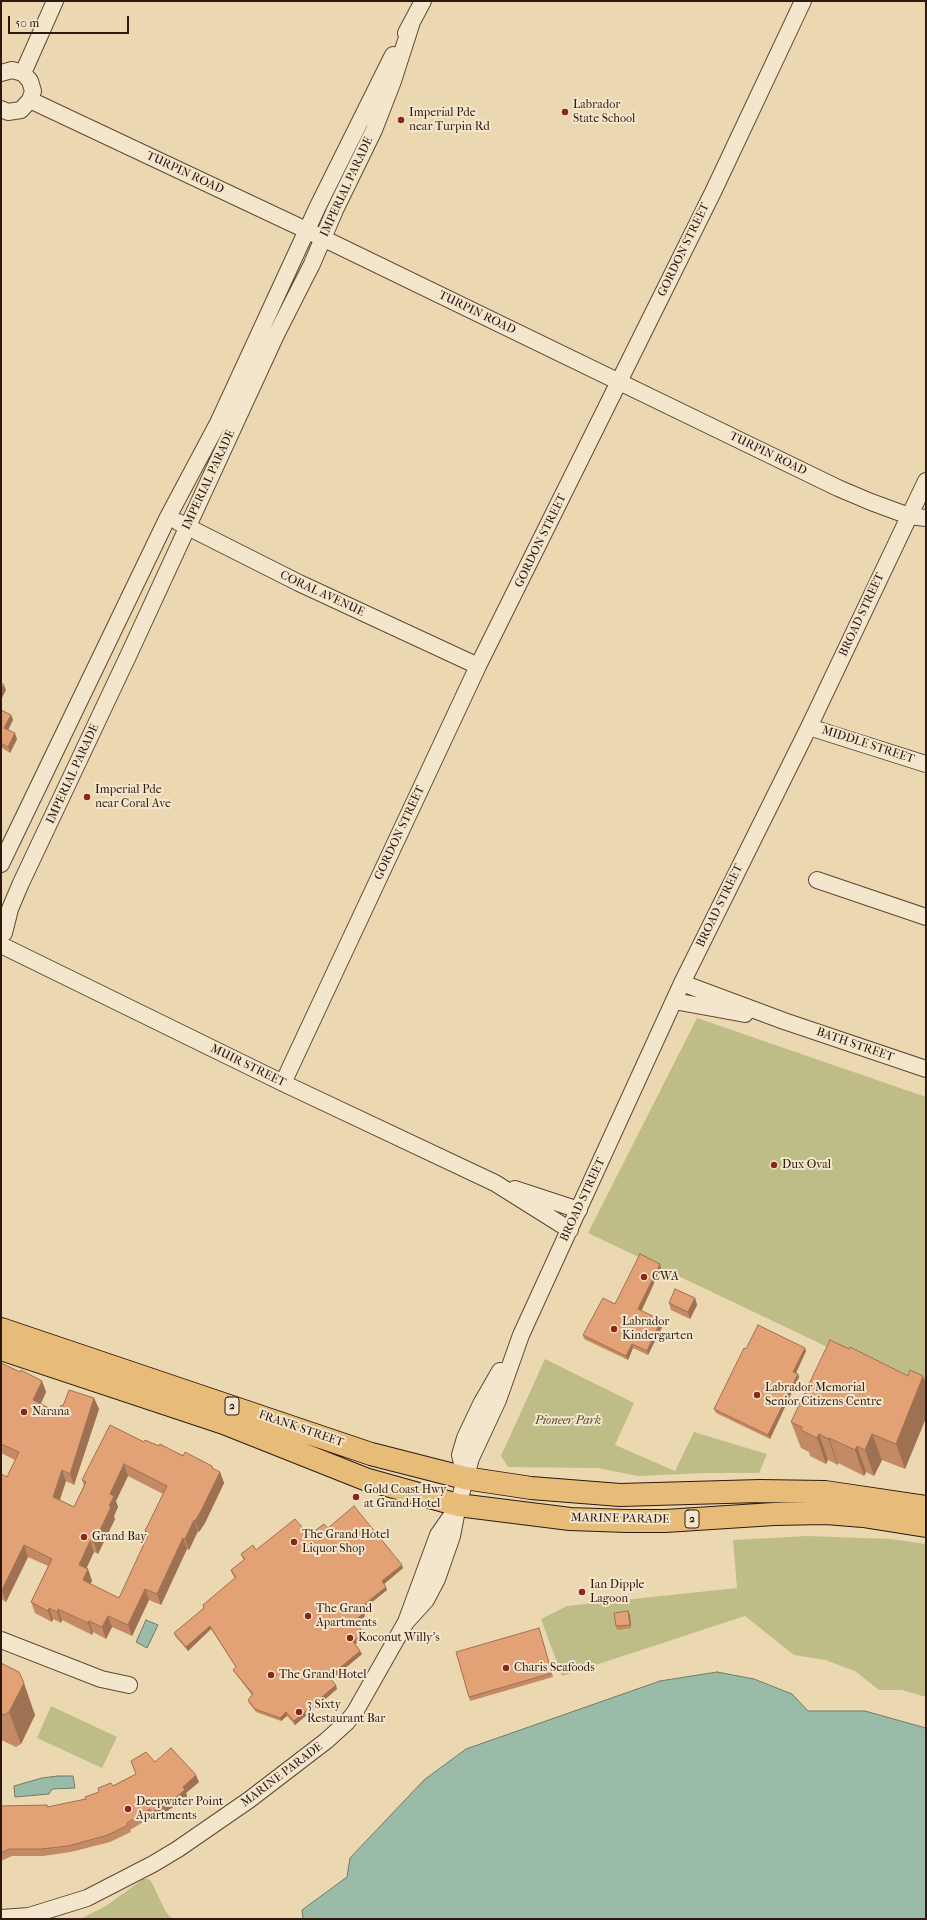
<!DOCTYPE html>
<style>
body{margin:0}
#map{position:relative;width:927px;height:1920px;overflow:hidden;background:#ecd8b0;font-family:"IM FELL French Canon",serif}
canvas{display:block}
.frame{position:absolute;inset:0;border:2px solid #2f1810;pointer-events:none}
.scale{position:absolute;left:8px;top:16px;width:121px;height:18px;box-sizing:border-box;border:2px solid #2f1810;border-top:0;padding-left:5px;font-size:12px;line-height:14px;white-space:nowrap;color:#2f1810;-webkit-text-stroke:3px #f3e6cc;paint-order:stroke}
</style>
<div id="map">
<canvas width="927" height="1920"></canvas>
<div class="frame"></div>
<div class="scale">50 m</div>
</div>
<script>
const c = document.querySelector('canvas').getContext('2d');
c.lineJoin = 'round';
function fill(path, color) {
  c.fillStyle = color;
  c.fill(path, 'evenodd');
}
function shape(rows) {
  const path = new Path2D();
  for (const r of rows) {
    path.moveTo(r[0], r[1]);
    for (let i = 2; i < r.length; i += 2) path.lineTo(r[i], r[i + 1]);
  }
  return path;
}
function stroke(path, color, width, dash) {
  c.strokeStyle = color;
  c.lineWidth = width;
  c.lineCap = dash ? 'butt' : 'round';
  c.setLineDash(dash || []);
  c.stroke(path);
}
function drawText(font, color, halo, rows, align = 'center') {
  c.font = font + ' "IM FELL French Canon",serif';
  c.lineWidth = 4;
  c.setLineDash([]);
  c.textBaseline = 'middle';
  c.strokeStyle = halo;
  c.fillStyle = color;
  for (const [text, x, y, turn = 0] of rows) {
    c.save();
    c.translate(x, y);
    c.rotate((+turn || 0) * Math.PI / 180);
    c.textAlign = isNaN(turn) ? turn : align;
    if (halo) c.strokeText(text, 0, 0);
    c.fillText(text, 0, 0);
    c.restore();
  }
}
fill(shape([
 [697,1018,926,1097,926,1394,588,1233],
 [545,1359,634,1403,615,1445,675,1471,694,1432,767,1454,759,1473,706,1473,638,1476,597,1468,508,1467,501,1456],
 [807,1536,891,1539,926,1544,926,1697,902,1690,879,1690,855,1671,825,1660,794,1655,745,1616,562,1676,541,1619,567,1606,737,1588,733,1540],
 [51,1706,117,1737,102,1768,37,1738],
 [143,1879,148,1879,151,1881,165,1910,169,1916,174,1919,80,1919,106,1906]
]), '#bebd87');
const water = shape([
 [146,1620,158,1625,147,1648,136,1642,146,1620],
 [717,1672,754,1679,792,1694,808,1711,865,1711,926,1728,926,1919,300,1919,303,1918,302,1910,347,1877,350,1858,424,1780,466,1749,660,1681,717,1672],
 [58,1776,73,1776,75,1788,52,1789,49,1794,15,1797,14,1786,42,1778,58,1776]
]);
fill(water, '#99bba7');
stroke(water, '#6f7a6b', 1);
const minor = shape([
 [406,33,423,1],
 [1,73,12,70,23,73,30,81,33,91,30,100,21,110,8,112,1,109],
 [23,73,55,1],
 [30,100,306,230,838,488,871,502,909,516,926,518],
 [178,522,299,583,478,666],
 [809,727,926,764],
 [1,864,168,517,218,423,318,206,393,55],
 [817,880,926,917],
 [4,933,10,909,21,883,130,652,276,335,312,264,335,210,374,130,393,81,411,25],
 [3,946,283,1083,495,1183,570,1230],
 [682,983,784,1021,926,1069],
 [674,1001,745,1014],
 [283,1083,478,666,714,190,803,1],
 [515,1189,579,1210],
 [465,1477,460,1455,465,1438,481,1404,500,1371],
 [406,1622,426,1600,437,1579,452,1536,458,1505,471,1458,498,1400,521,1335,682,983,809,727,926,481],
 [1,1640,101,1679,129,1685],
 [1,1918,29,1916,87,1898,153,1864,178,1849,249,1800,326,1741,347,1722,355,1712,406,1622,438,1535,454,1512]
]);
const highway = shape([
 [1,1329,371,1454,465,1478,531,1488,620,1495,760,1491,825,1492,926,1507],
 [1,1349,224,1423,365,1479,458,1505,570,1519,627,1521,665,1521,774,1514,826,1513,863,1516,926,1526]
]);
stroke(minor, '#5e4838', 18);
stroke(highway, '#2f1810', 24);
stroke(minor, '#f3e6cc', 16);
stroke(highway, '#e6bc78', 22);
fill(shape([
 [1,710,11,715,13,720,8,730,17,739,10,753,2,748,1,750],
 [661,1268,641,1311,661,1320,663,1325,648,1355,633,1348,628,1360,584,1339,583,1335,615,1304],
 [695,1298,697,1305,690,1319,671,1310,669,1303],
 [746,1349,806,1351,796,1373,798,1374,799,1377,770,1439,716,1413,714,1409],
 [849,1349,908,1376,923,1376,926,1384,926,1418,905,1469,882,1460,874,1476,866,1472,864,1476,838,1463,838,1465,828,1460,826,1464,810,1456,809,1452,801,1448,791,1422],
 [1,1363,20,1372,42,1381,46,1392,41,1404,59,1413,63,1406,94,1398,99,1409,74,1485,66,1481,60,1500,74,1507,84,1486,82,1480,144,1442,159,1446,212,1466,213,1469,220,1472,224,1483,205,1523,199,1532,198,1531,189,1550,187,1549,161,1605,149,1600,132,1636,112,1627,106,1639,93,1632,92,1635,62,1620,61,1623,53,1619,52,1622,35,1613,31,1602,48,1566,28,1557,6,1602,1,1599,1,1474,7,1477,15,1460,1,1453],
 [128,1476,163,1494,145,1531,147,1538,119,1598,90,1584,92,1581,88,1569,86,1568,94,1552,98,1554,115,1519,114,1516,118,1507,116,1501],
 [328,1528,403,1568,384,1584,387,1590,362,1610,364,1613,365,1616,356,1624,364,1633,365,1636,355,1644,362,1654,331,1680,337,1689,295,1725,287,1716,281,1721,256,1712,249,1703,248,1700,252,1695,235,1673,233,1670,236,1667,211,1629,188,1651,175,1636,174,1633,204,1608,203,1605,235,1578,232,1574,231,1570,244,1560,242,1557,241,1554,256,1550,309,1535],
 [628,1611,630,1615,631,1628,617,1630,616,1626],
 [540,1632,553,1677,470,1701,469,1697],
 [1,1663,35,1715,21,1744,16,1747,1,1740],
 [155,1762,199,1782,186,1793,187,1797,173,1807,155,1819,153,1816,130,1830,131,1832,110,1842,71,1852,43,1856,12,1856,1,1861,1,1806,47,1805,48,1807,86,1799,136,1774]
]), '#c38a65');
fill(shape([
 [4,685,6,690,1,700,1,690],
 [11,715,13,720,6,734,4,728],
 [15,733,17,739,10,753,8,747],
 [660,1264,661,1268,640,1314,638,1309],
 [695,1298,697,1305,690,1319,688,1312],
 [661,1320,663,1325,648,1355,647,1351],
 [632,1344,633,1348,628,1360,626,1356],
 [805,1348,806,1351,795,1375,793,1372],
 [798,1374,799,1377,770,1439,768,1435],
 [923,1376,926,1384,926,1418,905,1469,896,1444],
 [42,1381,46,1392,37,1411,33,1400],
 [94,1398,99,1409,74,1485,70,1474],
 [819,1434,828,1460,826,1464,817,1438],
 [872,1434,882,1460,874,1476,865,1450],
 [829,1438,838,1463,838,1465,828,1439],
 [857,1446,866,1472,864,1476,855,1450],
 [124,1464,128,1476,116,1501,118,1507,114,1516,115,1519,98,1554,94,1543,109,1506,110,1494],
 [62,1470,66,1481,57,1508,53,1497],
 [220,1472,224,1483,205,1523,199,1532,195,1521],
 [194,1520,198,1531,189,1550,185,1539],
 [183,1538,187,1549,161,1605,157,1594],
 [90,1541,94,1552,83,1576,79,1565],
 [24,1545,28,1557,6,1602,2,1590],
 [402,1565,403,1568,383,1585,382,1581],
 [88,1569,92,1581,87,1592,83,1580],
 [386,1587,387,1590,361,1611,360,1608],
 [145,1589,149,1600,132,1636,128,1625],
 [49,1608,53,1619,52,1622,48,1611],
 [58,1609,62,1620,61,1623,57,1612],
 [628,1611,630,1615,631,1628,630,1625],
 [364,1613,365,1616,356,1625,354,1621],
 [108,1616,112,1627,106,1639,102,1627],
 [89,1621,93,1632,92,1635,88,1623],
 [210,1626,211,1629,188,1651,186,1647],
 [364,1633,365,1636,354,1645,353,1641],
 [360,1651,362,1654,330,1681,329,1677],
 [24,1683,35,1715,21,1744,9,1712],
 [336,1685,337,1689,295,1725,294,1721],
 [286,1712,287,1716,281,1721,280,1718],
 [196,1775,199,1782,186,1793,187,1797,173,1807,155,1819,152,1812]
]), '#9f7153');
const building = shape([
 [1,683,4,685,1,690,1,683],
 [1,710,11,715,4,728,15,733,8,747,1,743,1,710],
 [640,1254,660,1264,638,1309,661,1320,647,1351,632,1344,626,1356,583,1335,603,1298,615,1304,640,1254],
 [675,1289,695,1298,688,1312,669,1303,675,1289],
 [758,1325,805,1348,793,1372,798,1374,768,1435,714,1409,744,1348,746,1349,758,1325],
 [830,1340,849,1349,850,1347,908,1376,910,1370,923,1376,896,1444,872,1434,865,1450,857,1446,855,1450,829,1438,828,1439,819,1434,817,1438,801,1430,802,1427,791,1422,830,1340],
 [1,1363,20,1372,21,1370,42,1381,33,1400,59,1413,61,1405,63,1406,69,1390,94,1398,70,1474,62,1470,53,1497,74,1507,86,1482,82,1480,110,1425,144,1442,145,1440,159,1446,160,1444,183,1456,185,1452,212,1466,212,1468,220,1472,201,1511,195,1521,194,1520,185,1539,183,1538,157,1594,145,1589,128,1625,108,1616,102,1627,89,1621,88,1623,58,1609,57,1612,49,1608,48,1611,31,1602,52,1559,24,1545,2,1590,1,1590,1,1474,7,1477,19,1452,1,1444,1,1363],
 [124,1464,167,1486,145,1531,149,1533,119,1598,83,1580,88,1569,79,1565,90,1541,94,1543,111,1507,109,1506,114,1496,110,1494,124,1464],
 [354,1506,402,1565,382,1581,386,1587,360,1608,364,1613,354,1621,364,1633,353,1641,360,1651,329,1677,336,1685,294,1721,286,1712,280,1718,255,1709,248,1700,253,1694,233,1670,236,1667,210,1626,186,1647,174,1633,204,1608,203,1605,236,1577,231,1570,245,1559,241,1554,253,1545,256,1550,295,1519,309,1535,324,1524,328,1528,354,1506],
 [628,1611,630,1625,616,1626,614,1613,628,1611],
 [539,1628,552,1673,469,1697,456,1652,539,1628],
 [1,1663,19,1672,24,1683,9,1712,4,1715,1,1713,1,1663],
 [171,1748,196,1775,183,1787,185,1790,171,1801,152,1812,150,1809,127,1823,128,1825,108,1835,68,1846,41,1849,9,1849,1,1853,1,1806,47,1805,47,1807,86,1799,85,1797,99,1792,98,1788,111,1783,113,1786,136,1774,131,1761,146,1752,155,1762,171,1748]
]);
fill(building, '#e3a176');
stroke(building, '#9f7153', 1);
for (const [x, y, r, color] of [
 [565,112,4,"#8f2418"],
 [401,120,4,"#8f2418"],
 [87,797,4,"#8f2418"],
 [774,1165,4,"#8f2418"],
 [644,1277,4,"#8f2418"],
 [614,1329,4,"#8f2418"],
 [757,1395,4,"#8f2418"],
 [24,1412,4,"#8f2418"],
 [356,1497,4,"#8f2418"],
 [84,1537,4,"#8f2418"],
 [294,1542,4,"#8f2418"],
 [582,1592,4,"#8f2418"],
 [308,1616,4,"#8f2418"],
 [350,1638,4,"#8f2418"],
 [506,1668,4,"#8f2418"],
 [271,1675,4,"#8f2418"],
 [299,1712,4,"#8f2418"],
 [128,1809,4,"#8f2418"]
]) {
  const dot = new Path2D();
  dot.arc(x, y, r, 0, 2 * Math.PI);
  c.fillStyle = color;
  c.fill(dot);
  stroke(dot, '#f3e6cc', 1.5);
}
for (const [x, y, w] of [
 [232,1406,14],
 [692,1519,14]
]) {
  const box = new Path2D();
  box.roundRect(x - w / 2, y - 9, w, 18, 3);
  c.fillStyle = '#f3e6cc';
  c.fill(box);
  stroke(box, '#2f1810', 1);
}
drawText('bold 11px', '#2f1810', null, [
 ["2",232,1406],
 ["2",692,1519]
]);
drawText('12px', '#2f1810', '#f3e6cc', [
 ["Labrador",573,105],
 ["State School",573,119],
 ["Imperial Pde",409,113],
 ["near Turpin Rd",409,127],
 ["Imperial Pde",95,790],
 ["near Coral Ave",95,804],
 ["Dux Oval",782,1165],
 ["CWA",652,1277],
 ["Labrador",622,1322],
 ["Kindergarten",622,1336],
 ["Labrador Memorial",765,1388],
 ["Senior Citizens Centre",765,1402],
 ["Narana",32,1412],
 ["Gold Coast Hwy",364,1490],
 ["at Grand Hotel",364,1504],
 ["The Grand Hotel",302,1535],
 ["Liquor Shop",302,1549],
 ["Grand Bay",92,1537],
 ["Ian Dipple",590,1585],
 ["Lagoon",590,1599],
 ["The Grand",316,1609],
 ["Apartments",316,1623],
 ["Koconut Willy's",358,1638],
 ["Charis Seafoods",514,1668],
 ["The Grand Hotel",279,1675],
 ["3 Sixty",307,1705],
 ["Restaurant Bar",307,1719],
 ["Deepwater Point",136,1802],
 ["Apartments",136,1816]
], 'left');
drawText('12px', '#2f1810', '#f3e6cc', [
 ["TURPIN ROAD",185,173,25],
 ["IMPERIAL PARADE",347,187,-65],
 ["GORDON STREET",684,250,-64],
 ["TURPIN ROAD",477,313,26],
 ["TURPIN ROAD",768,454,26],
 ["IMPERIAL PARADE",209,480,-65],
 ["GORDON STREET",541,541,-64],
 ["CORAL AVENUE",322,594,25],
 ["BROAD STREET",862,615,-65],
 ["MIDDLE STREET",868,745,18],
 ["IMPERIAL PARADE",73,774,-65],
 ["GORDON STREET",400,833,-65],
 ["BROAD STREET",720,906,-64],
 ["BATH STREET",855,1045,19],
 ["MUIR STREET",248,1066,26],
 ["BROAD STREET",583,1200,-65],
 ["FRANK STREET",301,1429,19],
 ["MARINE PARADE",620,1519,1],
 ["MARINE PARADE",282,1775,-37]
]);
drawText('italic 12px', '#5a4a34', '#f3e6cc', [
 ["Pioneer Park",568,1421]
]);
</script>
